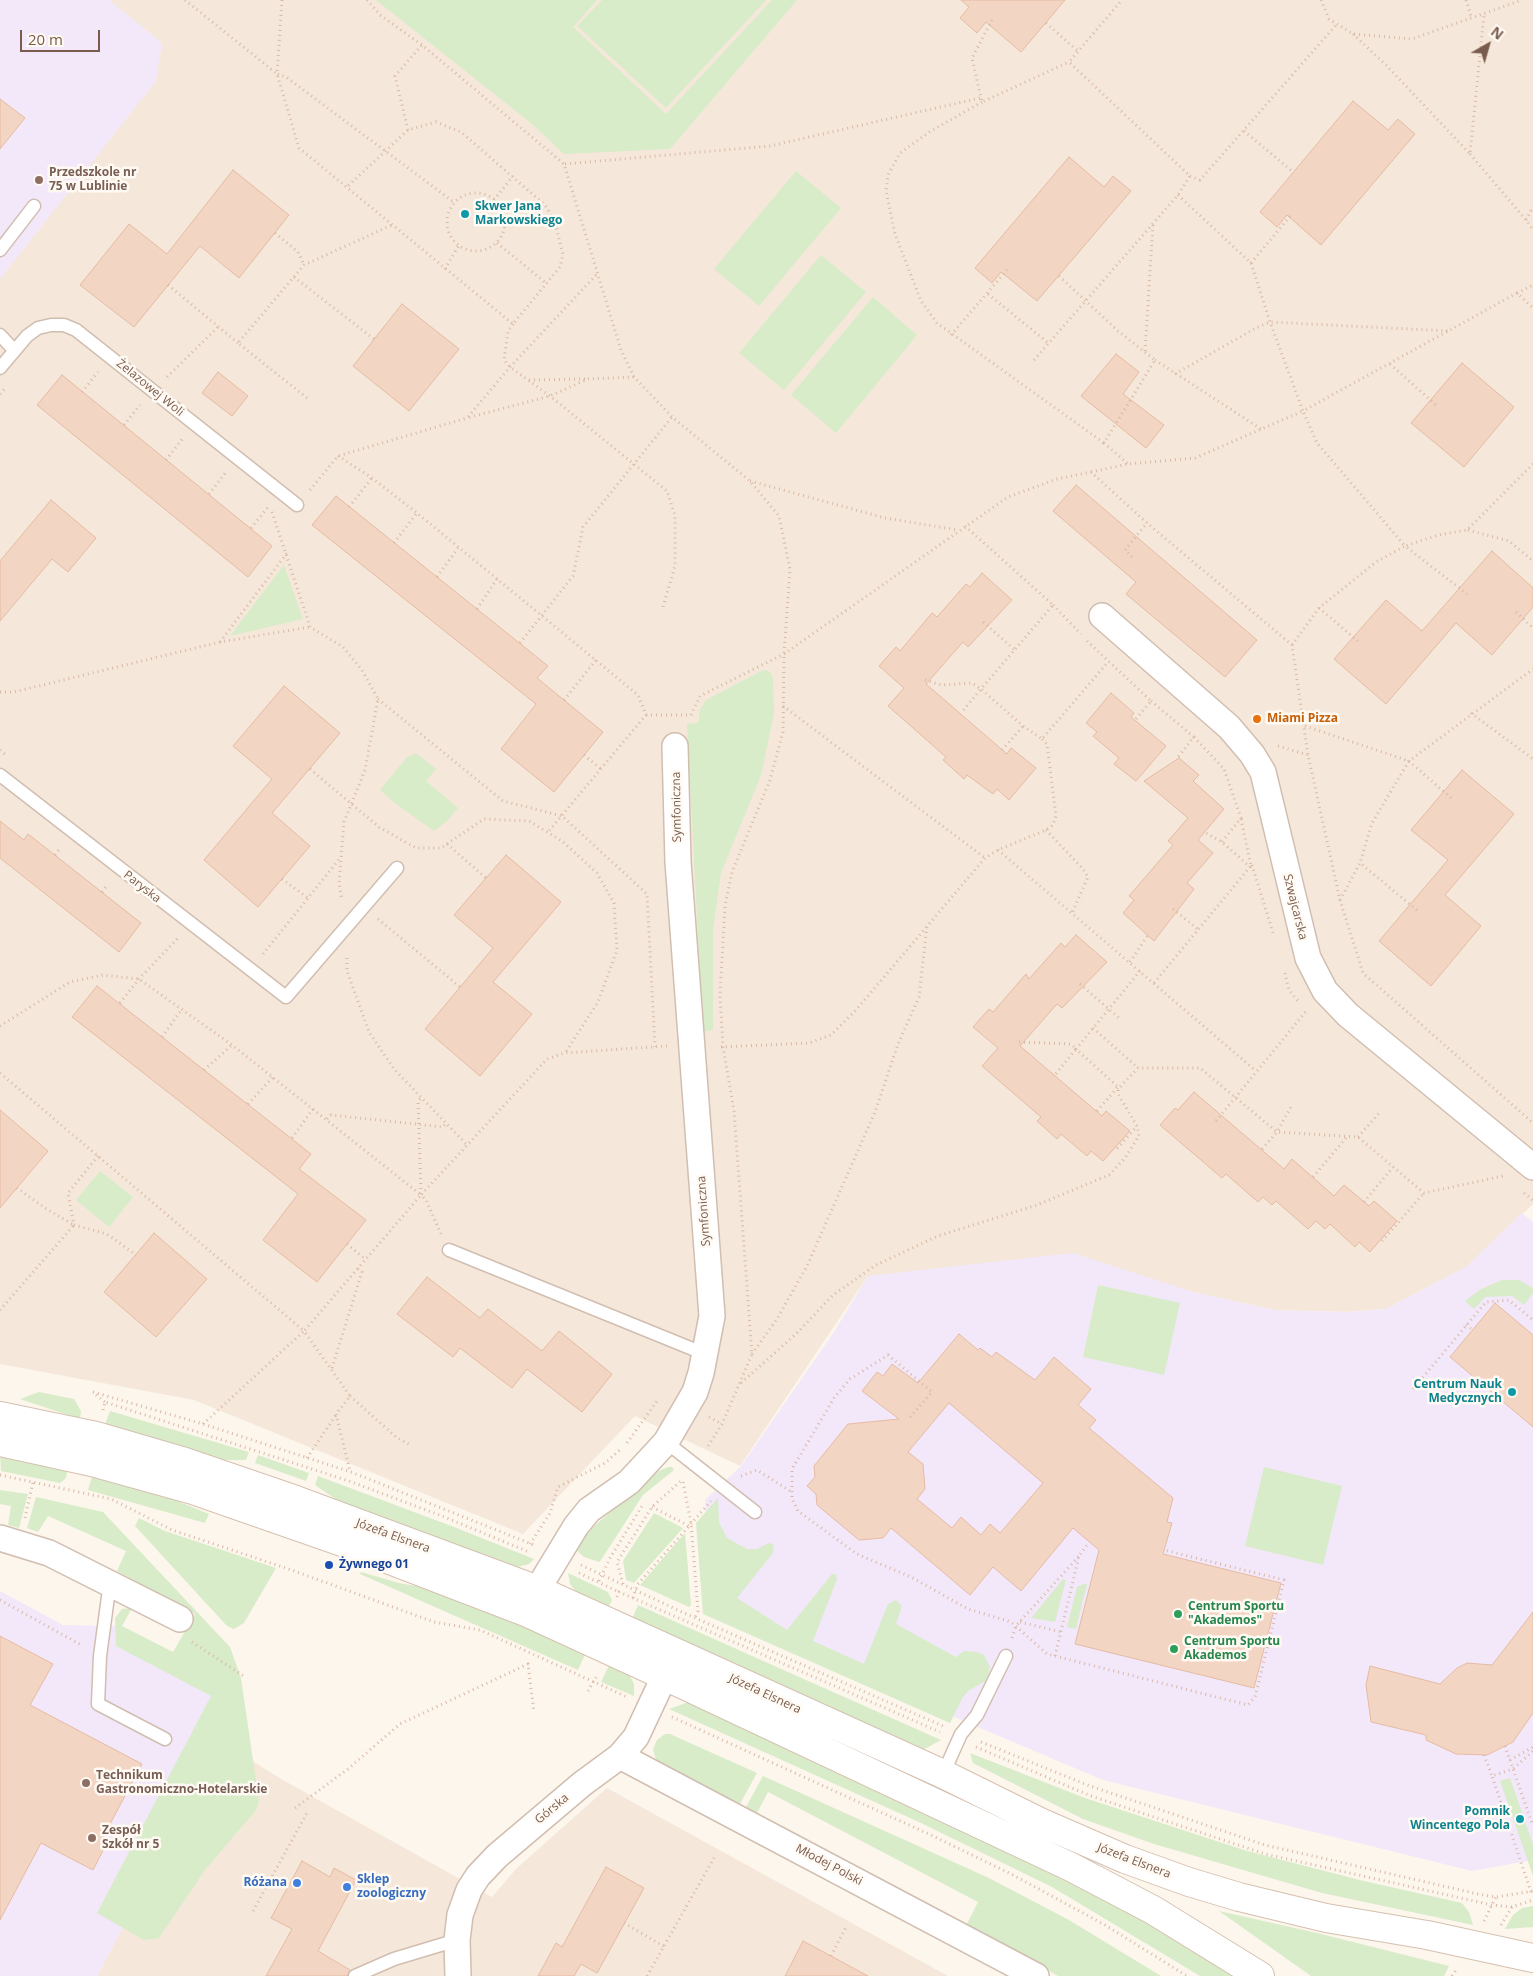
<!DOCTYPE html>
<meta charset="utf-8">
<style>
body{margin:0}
#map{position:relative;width:1533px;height:1976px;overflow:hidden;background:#fdf6ec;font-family:"Open Sans",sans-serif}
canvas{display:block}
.north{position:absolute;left:1463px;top:20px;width:50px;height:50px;-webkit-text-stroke:4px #fffaf3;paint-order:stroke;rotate:38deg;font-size:14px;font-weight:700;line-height:20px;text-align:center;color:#7a5c4d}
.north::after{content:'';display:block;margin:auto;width:18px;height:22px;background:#7a5c4d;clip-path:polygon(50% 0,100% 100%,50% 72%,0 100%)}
.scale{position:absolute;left:20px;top:30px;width:80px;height:22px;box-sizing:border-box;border:2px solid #7a5c4d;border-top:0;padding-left:6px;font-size:15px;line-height:18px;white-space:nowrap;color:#7a5c4d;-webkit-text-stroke:4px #fffaf3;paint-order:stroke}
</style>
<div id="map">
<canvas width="1533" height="1976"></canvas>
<div class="north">N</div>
<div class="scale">20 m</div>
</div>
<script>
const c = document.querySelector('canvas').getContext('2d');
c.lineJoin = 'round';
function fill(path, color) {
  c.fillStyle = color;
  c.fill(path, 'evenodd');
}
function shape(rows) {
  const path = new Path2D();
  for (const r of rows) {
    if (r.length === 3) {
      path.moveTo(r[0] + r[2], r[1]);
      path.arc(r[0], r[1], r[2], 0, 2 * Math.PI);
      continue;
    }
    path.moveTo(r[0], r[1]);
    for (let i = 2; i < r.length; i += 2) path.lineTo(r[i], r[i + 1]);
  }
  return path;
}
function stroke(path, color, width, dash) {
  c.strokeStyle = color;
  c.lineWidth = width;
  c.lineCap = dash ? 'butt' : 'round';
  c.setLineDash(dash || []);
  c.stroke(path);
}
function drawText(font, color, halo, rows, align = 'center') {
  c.font = font + ' "Open Sans",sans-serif';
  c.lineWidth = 5;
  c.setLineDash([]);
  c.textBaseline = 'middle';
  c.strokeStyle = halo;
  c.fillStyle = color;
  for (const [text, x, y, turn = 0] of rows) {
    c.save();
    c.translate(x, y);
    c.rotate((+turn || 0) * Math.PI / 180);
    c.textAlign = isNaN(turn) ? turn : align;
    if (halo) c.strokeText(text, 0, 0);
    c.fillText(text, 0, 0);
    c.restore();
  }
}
fill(shape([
 [0,0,1533,0,1533,1204,1466,1267,1386,1309,1346,1312,1274,1310,1193,1292,868,1276,740,1466,635,1416,523,1534,194,1400,0,1364],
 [233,1749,283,1780,492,1897,516,1869,607,1788,948,1976,97,1976,123,1927,133,1932]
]), '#f5e8da');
fill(shape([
 [0,0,109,0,162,43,156,81,0,279],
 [1522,1213,1533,1222,1533,1860,1472,1871,1103,1780,711,1614,705,1500,741,1466,834,1332,868,1276,1073,1253,1193,1292,1274,1310,1346,1312,1386,1309,1466,1267],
 [0,1591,63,1625,116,1626,223,1679,133,1933,123,1928,97,1976,0,1976]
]), '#f3e8fa');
fill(shape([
 [376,0,597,0,573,27,666,114,772,0,797,0,670,149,564,154,532,124],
 [602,0,766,0,666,108,577,26],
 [796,171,841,208,759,306,714,269],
 [821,255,866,292,784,390,739,353],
 [873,297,917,335,836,433,791,395],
 [284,565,303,619,230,636],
 [763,670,769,671,773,677,774,714,761,775,721,873,713,929,713,1030,703,1032,687,724,698,723,700,710,706,700],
 [416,753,436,769,426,781,458,808,449,819,434,831,396,804,380,790,407,757],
 [100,1171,133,1197,109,1227,76,1200],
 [1502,1280,1519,1280,1533,1288,1533,1293,1524,1305,1512,1296,1485,1297,1474,1309,1465,1301,1481,1289],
 [1098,1285,1180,1303,1164,1375,1083,1357],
 [39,1392,74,1399,81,1411,80,1419,20,1399],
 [110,1411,249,1452,246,1460,216,1460,104,1427],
 [0,1452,68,1466,66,1478,60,1483,1,1471],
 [258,1455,309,1473,306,1481,255,1463],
 [668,1467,672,1467,674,1470,643,1495,601,1560,599,1562,584,1557,575,1549,594,1526,659,1471],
 [1264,1467,1342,1486,1323,1565,1245,1546],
 [94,1470,126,1480,209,1514,205,1523,88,1490],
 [318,1476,454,1527,534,1559,529,1564,514,1568,347,1507,315,1485],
 [0,1490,28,1494,19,1528,8,1525,11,1506,0,1504],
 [36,1497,103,1512,230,1647,241,1678,259,1801,257,1809,205,1870,159,1938,144,1940,97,1913,211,1696,116,1646,115,1618,122,1609,132,1608,122,1626,173,1652,195,1614,117,1571,126,1551,48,1516,38,1532,27,1528],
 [718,1498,719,1522,727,1538,747,1549,757,1549,769,1543,774,1545,773,1553,737,1598,787,1630,832,1574,835,1574,837,1579,813,1641,864,1664,888,1604,896,1600,902,1606,896,1624,956,1657,964,1651,977,1652,984,1655,990,1667,987,1680,968,1691,963,1697,950,1723,703,1614,696,1523],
 [654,1513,683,1528,634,1583,626,1580,623,1561],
 [139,1518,165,1531,276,1568,244,1623,234,1629,227,1626,135,1526],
 [685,1533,691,1605,689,1607,640,1585],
 [361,1572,399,1583,444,1591,587,1650,578,1670,360,1574],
 [568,1573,608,1592,612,1600,607,1610,580,1597,570,1584],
 [1063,1579,1066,1580,1055,1622,1031,1618],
 [1083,1584,1087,1584,1076,1629,1067,1627,1077,1587],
 [638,1605,788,1672,941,1740,921,1751,631,1622],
 [611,1661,629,1674,634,1684,634,1696,601,1682],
 [689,1702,1046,1864,1193,1949,1233,1976,1200,1976,1052,1887,921,1823,669,1709],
 [665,1734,670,1734,757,1773,740,1804,656,1760,653,1749,657,1740],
 [970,1753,1085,1798,1247,1851,1364,1881,1462,1903,1469,1912,1473,1925,1322,1893,1154,1844,1083,1819,973,1763],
 [763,1776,989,1878,1069,1920,1161,1976,1058,1976,967,1924,978,1902,768,1792,757,1813,746,1807],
 [1510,1778,1533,1844,1533,1876,1500,1781],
 [1533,1906,1533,1927,1505,1929,1513,1915,1522,1908],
 [1219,1911,1317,1933,1449,1966,1444,1976,1311,1976]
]), '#d8ecc9');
const building = shape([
 [961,0,1065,0,1021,52,986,22,977,33,960,18,969,7,961,0],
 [0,99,25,118,0,149,0,99],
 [1353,101,1388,130,1398,119,1415,134,1321,245,1287,215,1277,227,1260,212,1353,101],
 [1069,157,1104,187,1113,176,1131,191,1037,301,1001,272,992,283,975,268,1069,157],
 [233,170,289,215,239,278,200,246,134,327,80,285,129,224,167,254,233,170],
 [402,304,459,349,409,411,353,366,402,304],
 [1116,354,1139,372,1123,394,1164,425,1146,448,1081,396,1116,354],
 [1462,363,1514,407,1464,467,1411,423,1462,363],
 [218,372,248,396,232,416,202,393,218,372],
 [62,375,272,546,248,577,37,405,62,375],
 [1076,485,1257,640,1225,677,1126,594,1136,582,1053,511,1076,485],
 [336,496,548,666,537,678,603,732,554,792,501,749,536,704,312,525,336,496],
 [51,500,96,538,68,572,52,559,0,621,0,561,51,500],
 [1492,551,1533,588,1533,607,1492,655,1456,623,1386,704,1334,659,1386,600,1422,631,1492,551],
 [982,573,1012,600,968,647,963,642,926,684,1007,754,1011,748,1036,768,1009,800,997,789,993,794,967,775,964,779,943,760,946,757,888,706,904,688,879,666,896,647,900,651,932,613,937,617,966,584,970,587,982,573],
 [284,686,340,733,272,813,310,846,258,907,204,860,272,779,233,746,284,686],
 [1111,693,1134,713,1131,717,1166,746,1136,781,1114,764,1119,758,1093,736,1097,732,1086,723,1111,693],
 [1179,758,1199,775,1193,781,1224,809,1198,840,1213,853,1187,883,1194,889,1154,941,1123,913,1134,900,1129,896,1173,845,1168,841,1188,818,1144,781,1179,758],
 [1462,770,1514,814,1445,895,1481,926,1431,986,1379,941,1448,860,1411,830,1462,770],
 [0,821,24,840,28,834,141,923,119,952,0,858,0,821],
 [506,855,561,902,493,982,532,1014,480,1076,425,1029,493,948,454,915,506,855],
 [1076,935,1107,962,1062,1008,1057,1004,1020,1046,1102,1116,1106,1111,1130,1131,1103,1161,1091,1151,1087,1156,1061,1134,1057,1139,1037,1121,1041,1117,982,1066,998,1048,973,1027,989,1009,993,1012,1026,974,1029,979,1061,943,1065,947,1076,935],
 [97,986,311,1154,299,1169,366,1220,317,1282,263,1240,298,1194,72,1017,97,986],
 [1194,1092,1284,1169,1292,1159,1334,1196,1344,1185,1369,1206,1374,1201,1397,1221,1370,1252,1359,1242,1355,1247,1330,1224,1325,1229,1316,1221,1308,1229,1276,1201,1272,1205,1263,1197,1258,1202,1226,1174,1222,1178,1160,1125,1175,1108,1178,1110,1194,1092],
 [0,1110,48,1151,0,1208,0,1110],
 [154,1233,207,1279,156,1337,104,1292,154,1233],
 [427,1277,480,1318,488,1309,542,1351,559,1331,612,1374,582,1412,527,1369,512,1388,460,1348,453,1357,397,1314,427,1277],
 [1495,1303,1533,1335,1533,1427,1450,1357,1495,1303],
 [959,1334,978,1350,980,1348,992,1357,996,1352,1035,1380,1054,1357,1091,1389,1078,1405,1096,1420,1089,1428,1173,1498,1167,1522,1172,1523,1163,1554,1281,1583,1254,1688,1075,1644,1099,1550,1073,1528,1021,1591,993,1567,970,1595,891,1528,883,1538,859,1540,817,1505,816,1494,807,1486,815,1477,814,1466,848,1424,899,1419,862,1391,877,1372,883,1376,892,1364,918,1383,959,1334],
 [949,1403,1043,1483,1000,1533,990,1524,981,1535,961,1517,952,1528,917,1499,925,1489,923,1464,908,1452,949,1403],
 [1533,1612,1533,1713,1513,1742,1487,1755,1456,1754,1426,1740,1426,1735,1371,1722,1366,1685,1370,1666,1440,1684,1457,1668,1467,1663,1492,1665,1533,1612],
 [0,1636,53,1664,30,1705,142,1764,102,1839,108,1841,93,1870,41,1843,0,1920,0,1636],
 [302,1861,330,1877,334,1868,356,1880,318,1951,350,1970,347,1976,266,1976,292,1929,271,1918,302,1861],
 [606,1867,644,1888,597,1973,581,1964,574,1976,538,1976,556,1943,562,1947,606,1867],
 [803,1941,831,1956,868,1976,785,1976,803,1941]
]);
fill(building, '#f3d5c3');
stroke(building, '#e6bba3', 1);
const lane = shape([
 [0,250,34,206],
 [0,335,14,350],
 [0,368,27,336,38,328,51,325,64,325,76,330,297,505],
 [0,775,286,997,397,868],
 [449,1250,705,1354],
 [666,1442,755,1512],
 [110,1582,100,1656,98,1704,165,1739],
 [943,1774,961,1734,977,1715,1006,1656],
 [355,1976,394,1959,457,1940]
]);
const street = shape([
 [1102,616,1229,727,1252,754,1263,772,1308,958,1325,991,1348,1015,1533,1167],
 [0,1538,49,1553,180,1619],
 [530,1608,545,1577,576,1526,589,1510,629,1482,666,1442,695,1392,701,1373,712,1316,678,862,675,746],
 [620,1756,1036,1976],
 [458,1976,457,1940,460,1915,469,1890,478,1876,497,1856,582,1784,620,1756,636,1737,673,1658]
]);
const secondary = shape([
 [0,1416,96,1436,185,1462,296,1500,538,1590,943,1774,1040,1822,1125,1859,1189,1882,1239,1897,1326,1918,1427,1935,1533,1958],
 [0,1442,92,1462,193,1490,348,1544,528,1613,665,1676,1071,1867,1153,1910,1260,1976]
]);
stroke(lane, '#d1beb0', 15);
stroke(street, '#d1beb0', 28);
stroke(secondary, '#d6c0b0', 30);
stroke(shape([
 [185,0,277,74,299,148,513,324,560,267,563,254,554,220,545,205,461,132,436,122,408,130,348,186],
 [282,0,277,74,286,77,455,203],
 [367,0,380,15,422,45,564,164,621,350,634,377,672,417,750,481,779,516,790,569,784,654,783,732,770,780,732,872,725,906,720,995,723,1047,734,1111,752,1354,722,1424,707,1448],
 [1321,0,1329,19,1353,34,1412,39,1522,0],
 [1466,0,1472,19],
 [992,20,972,58,982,102,1069,62],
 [1046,23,1078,51],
 [1353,34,1387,66,1470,154,1484,15],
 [982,102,931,131,900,153,888,175,886,191,895,234,921,301,937,323,1104,443],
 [408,130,395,76,422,45],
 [1244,131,1293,172],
 [1470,154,1526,220,1533,230],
 [565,164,770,146,980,98],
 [1190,176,1200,180,1337,24],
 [476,222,29],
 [1178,195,1251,263,1270,322,1303,411,1517,293,1533,308],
 [494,200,513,176],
 [1526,220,1533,207],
 [275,233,298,252,304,265],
 [497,243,546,283],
 [1251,263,1292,214],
 [445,269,459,245],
 [596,275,510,367,467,418,550,396,588,379,634,377],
 [1059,276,1118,331,1155,360,1104,443,1128,464],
 [294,277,374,339],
 [168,285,238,343],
 [1517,293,1533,285],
 [988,294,1047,342],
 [513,324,508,331,504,360,510,367,550,396,667,491,675,516,675,566,662,610],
 [951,335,1007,270],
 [1145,351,1153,225],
 [1034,360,1178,195,1190,176,1069,62,1122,0],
 [1155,360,1261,429],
 [1390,364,1437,406],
 [1175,374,1256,328,1270,322,1449,331],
 [167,377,218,327],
 [529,380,585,379],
 [82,392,98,372],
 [0,394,6,387],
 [307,398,238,343,304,265,392,225],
 [124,425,140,405],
 [338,456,372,478,417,513,638,695,646,715,548,832],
 [166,460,183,438],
 [1091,472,1128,464,1195,458,1303,411,1317,443,1405,546,1438,535,1467,530,1533,464],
 [750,481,885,518,958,530],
 [310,490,338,456,467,418],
 [209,494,226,472],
 [349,507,372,478],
 [272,512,310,627,343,647,362,670,378,699,365,770,344,822,339,883,342,900],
 [965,526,1053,605,981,689,1023,726,1042,739,1108,662],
 [251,528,269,506],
 [1468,530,1509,541,1533,561],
 [394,543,417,513],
 [1132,557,1125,550,1147,523],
 [437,577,458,548],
 [1053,605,1081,634],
 [1319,608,1360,643],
 [477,609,497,579],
 [1516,612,1533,628],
 [983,622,1015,650],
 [1087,641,1151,701,1135,720],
 [220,642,287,553],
 [520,643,573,576,583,527,672,417],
 [1292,645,1319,608,1376,562,1405,546,1467,594],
 [925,680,941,685,972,683,981,689,961,713],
 [0,692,14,692,220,642,310,627],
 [378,699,503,801,562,816,647,894,655,1047],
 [564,700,596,660],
 [1151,701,1194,737,1178,757],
 [783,706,985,858],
 [1471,713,1533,759],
 [646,715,691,715,700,696,784,654,1008,497,1057,479,1091,472,1147,523,1292,645,1308,755,1340,900,1363,973,1533,1123],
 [1305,726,1409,761,1372,823,1360,863],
 [1194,737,1224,769,1241,818,1222,842],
 [1278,746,1308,755],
 [0,750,7,756],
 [1002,750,1023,726],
 [584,755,601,769],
 [310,769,379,827,416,848,441,848,484,819,529,821,562,841,597,873,614,903,617,950,598,1002,565,1053],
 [1451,798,1409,761,1533,669],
 [1241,819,1251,866],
 [1046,830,1083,869,1088,877,1072,913],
 [447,844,486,878],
 [998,850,1256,1071],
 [55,855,61,847],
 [1252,865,1274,936],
 [282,879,308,898],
 [102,892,108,884],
 [1340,900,1360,863,1418,911],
 [1173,909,1199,930],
 [378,919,460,987],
 [263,954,341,857],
 [347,958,347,971,369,1032,394,1069,467,1145],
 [1130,962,1148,935],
 [1140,971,1076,1049,1118,1087,1120,1087,1138,1068,1200,1068,1277,1132,1358,1137,1424,1193,1503,1176],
 [1285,973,1289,990,1298,1001],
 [1154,983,1250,867,1222,842,1204,832],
 [1080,984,1119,1018],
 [120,1003,139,979,178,938],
 [0,1026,70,982,103,975,139,979,232,1045,421,1195,304,1331,0,1073],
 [1093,1028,1138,1068],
 [162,1037,182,1009],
 [1019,1042,1071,1044,1076,1049,1055,1075],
 [721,1047,809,1043,831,1035,856,1010,985,858,998,850,1046,830,1053,825,1056,816,1047,744,1042,739],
 [204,1070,232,1045],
 [248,1104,273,1077],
 [1097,1111,1118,1087,1118,1094,1137,1126,1115,1151],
 [327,1119,331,1115,443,1127,446,1124],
 [1216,1121,1307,1010,1306,1009],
 [1358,1137,1381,1111],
 [292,1138,313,1109],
 [1262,1149,1277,1132,1292,1105],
 [98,1156,68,1193,74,1225,107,1234,136,1255],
 [1313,1177,1346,1138],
 [1524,1193,1533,1200],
 [421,1194,418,1101,421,1098],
 [1364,1202,1393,1167],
 [441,1234,426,1200,421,1195,547,1059,564,1053,667,1046],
 [1382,1241,1424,1193],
 [347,1244,365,1259],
 [0,1310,74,1225,45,1208,17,1188],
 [1466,1325,1473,1330],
 [752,1354,777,1319,807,1266,875,1112,898,1044,919,997,927,926],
 [332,1368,362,1272,357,1268],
 [741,1383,797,1333,833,1295,876,1265,938,1236,1037,1205,1109,1175,1125,1158,1139,1136,1137,1126],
 [1413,1389,1486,1302,1509,1300,1533,1320],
 [93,1392,203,1424,351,1472,534,1545],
 [96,1395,105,1402],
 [350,1396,396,1437,412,1446],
 [103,1410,105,1402,349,1481,442,1516,529,1552],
 [709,1417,722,1424],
 [910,1417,932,1392,888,1355,850,1379,834,1398,792,1469,792,1499,798,1511,857,1554,911,1577,968,1609,1011,1622,1047,1654,1248,1705,1255,1697,1284,1580,1164,1550],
 [203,1424,304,1331,350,1396,336,1414,350,1471],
 [627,1443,657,1401],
 [307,1458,336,1415],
 [0,1475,111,1499,172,1530,286,1568,434,1622,480,1630,627,1697],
 [741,1476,757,1470,792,1492],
 [683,1482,691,1523,698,1611,695,1618],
 [652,1507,689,1526],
 [25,1518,33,1482],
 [530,1544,550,1513,558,1487,605,1463,621,1449],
 [581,1565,695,1618,943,1726],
 [579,1573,619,1592],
 [599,1581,610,1558,642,1506],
 [623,1584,617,1562,652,1507,683,1479],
 [617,1597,619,1592,940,1732],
 [633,1598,637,1585,711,1501],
 [0,1600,83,1646],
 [1020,1622,1061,1632],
 [1012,1638,1016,1626,1079,1556],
 [192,1642,245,1677],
 [1055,1656,1079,1556,1089,1542],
 [588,1691,598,1674],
 [672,1717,931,1835,1013,1875,1105,1925,1187,1976],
 [981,1742,1090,1786,1265,1845,1478,1894,1496,1897,1533,1891],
 [1505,1746,1513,1769,1533,1751],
 [976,1747,1091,1796,1265,1854,1492,1905,1512,1907,1533,1900],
 [1484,1755,1492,1776],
 [1510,1760,1533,1747],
 [295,1808,348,1769,400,1724,528,1664,534,1712],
 [1531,1892,1492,1776,1513,1769,1533,1826],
 [253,1911,308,1811],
 [1484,1921,1496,1897],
 [624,1923,665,1947],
 [1501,1925,1512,1907],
 [831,1956,846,1927],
 [647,1976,715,1856],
 [1452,1976,1456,1970]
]), '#d9b8a5', 3, [1, 4]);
stroke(lane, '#fff', 12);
stroke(street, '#fff', 25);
stroke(secondary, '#fff', 28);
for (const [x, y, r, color] of [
 [39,180,5,"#8d6e63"],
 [465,214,5,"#0f9aa8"],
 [1257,719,5,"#e8710a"],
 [1512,1392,5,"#0f9aa8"],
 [329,1565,5,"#1a4fb4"],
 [1178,1614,5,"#2e9e5b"],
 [1174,1649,5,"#2e9e5b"],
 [86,1783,5,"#8d6e63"],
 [1520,1819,5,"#0f9aa8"],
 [92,1838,5,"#8d6e63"],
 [297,1883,5,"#3f7fe0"],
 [347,1887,5,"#3f7fe0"]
]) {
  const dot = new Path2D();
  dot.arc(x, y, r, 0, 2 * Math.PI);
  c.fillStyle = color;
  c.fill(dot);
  stroke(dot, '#fffaf3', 2);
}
drawText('bold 12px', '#785e54', '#fffaf3', [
 ["Przedszkole nr",49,173],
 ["75 w Lublinie",49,187],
 ["Technikum",96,1776],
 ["Gastronomiczno-Hotelarskie",96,1790],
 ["Zespół",102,1831],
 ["Szkół nr 5",102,1845]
], 'left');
drawText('bold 12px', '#0d838f', '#fffaf3', [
 ["Skwer Jana",475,207,"left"],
 ["Markowskiego",475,221,"left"],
 ["Centrum Nauk",1502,1385],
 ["Medycznych",1502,1399],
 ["Pomnik",1510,1812],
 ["Wincentego Pola",1510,1826]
], 'right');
drawText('12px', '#7a5c4d', '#fffaf3', [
 ["Żelazowej Woli",150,388,39],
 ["Symfoniczna",677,807,-91],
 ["Paryska",142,887,38],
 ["Szwajcarska",1295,907,76],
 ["Symfoniczna",704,1211,-94],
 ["Józefa Elsnera",393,1536,20],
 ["Józefa Elsnera",765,1694,25],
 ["Górska",552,1809,-40],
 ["Józefa Elsnera",1134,1861,21],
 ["Młodej Polski",829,1865,28]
]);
drawText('bold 12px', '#c56008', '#fffaf3', [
 ["Miami Pizza",1267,719]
], 'left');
drawText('bold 12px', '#164399', '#fffaf3', [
 ["Żywnego 01",339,1565]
], 'left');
drawText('bold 12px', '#27864d', '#fffaf3', [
 ["Centrum Sportu",1188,1607],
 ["\"Akademos\"",1188,1621],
 ["Centrum Sportu",1184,1642],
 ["Akademos",1184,1656]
], 'left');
drawText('bold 12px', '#366cbe', '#fffaf3', [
 ["Sklep",357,1880],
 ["zoologiczny",357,1894],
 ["Różana",287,1883,"right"]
], 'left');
</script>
